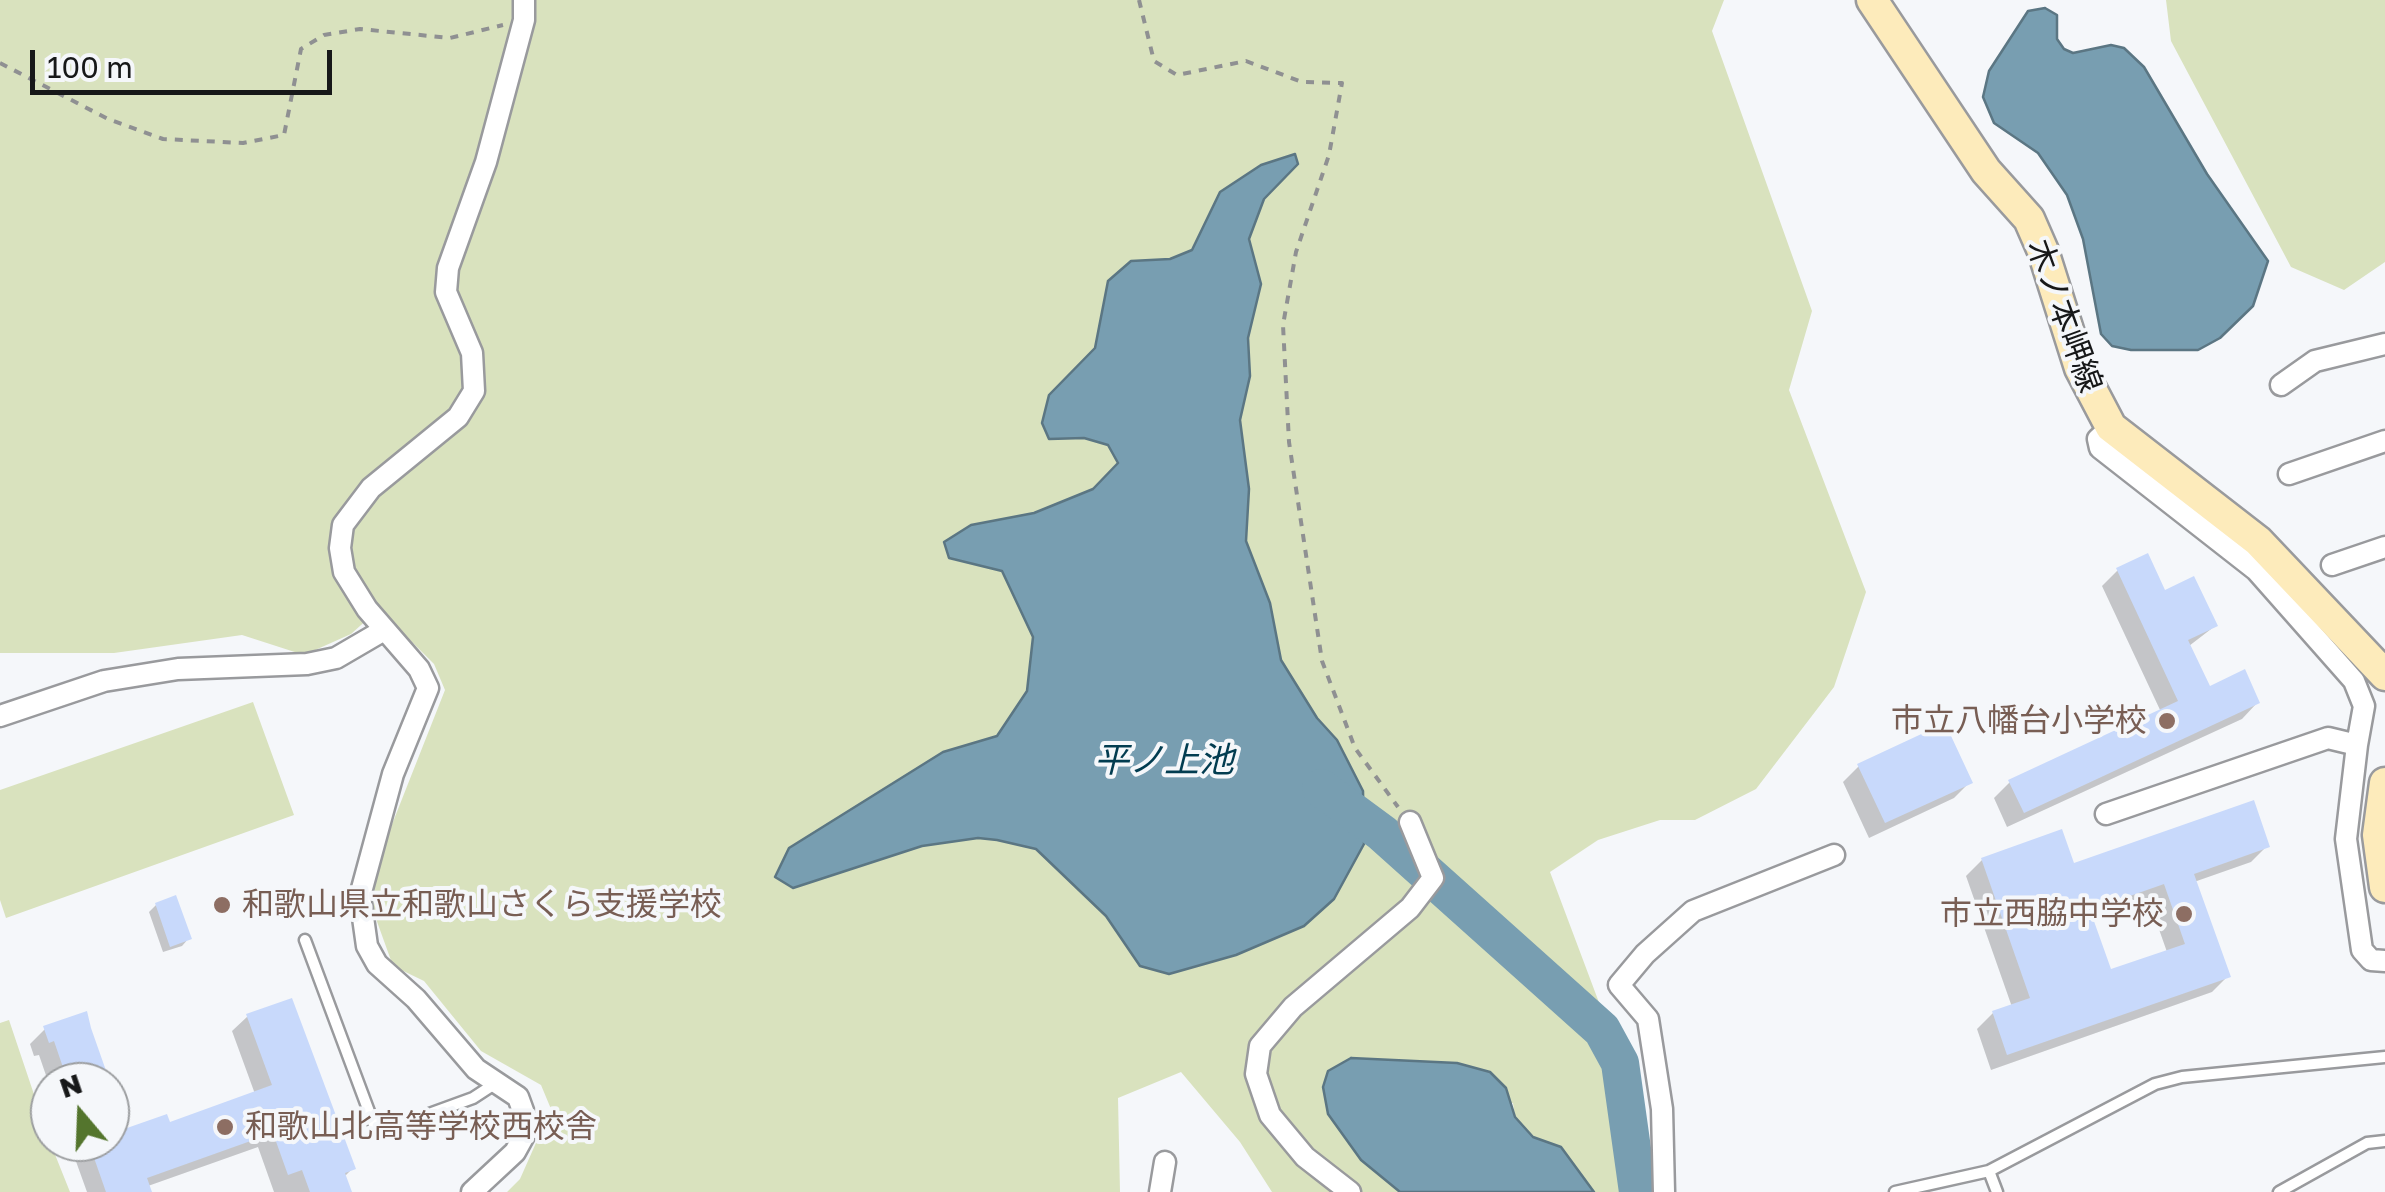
<!DOCTYPE html>
<meta charset="utf-8">
<style>
body{margin:0}
#map{position:relative;width:2385px;height:1192px;overflow:hidden;background:#f5f7fa;font-family:"Golos Text",sans-serif}
canvas{display:block}
.north{position:absolute;left:30px;top:1062px;width:100px;height:100px;box-sizing:border-box;background:#f5f7fa;border:2px solid #9c9ea0;border-radius:50%;rotate:341deg;font-size:28px;font-weight:700;line-height:40px;text-align:center;color:#171819}
.north::after{content:'';display:block;margin:auto;width:35px;height:45px;background:#54752d;clip-path:polygon(50% 0,100% 100%,50% 72%,0 100%)}
.scale{position:absolute;left:30px;top:50px;width:302px;height:45px;box-sizing:border-box;border:5px solid #171819;border-top:0;padding-left:12px;font-size:30px;line-height:35px;white-space:nowrap;color:#171819;-webkit-text-stroke:8px #f5f7fa;paint-order:stroke}
</style>
<div id="map">
<canvas width="2385" height="1192"></canvas>
<div class="north">N</div>
<div class="scale">100 m</div>
</div>
<script>
const c = document.querySelector('canvas').getContext('2d');
c.lineJoin = 'round';
function fill(path, color) {
  c.fillStyle = color;
  c.fill(path, 'evenodd');
}
function shape(rows) {
  const path = new Path2D();
  for (const r of rows) {
    path.moveTo(r[0], r[1]);
    for (let i = 2; i < r.length; i += 2) path.lineTo(r[i], r[i + 1]);
  }
  return path;
}
function stroke(path, color, width, dash) {
  c.strokeStyle = color;
  c.lineWidth = width;
  c.lineCap = dash ? 'butt' : 'round';
  c.setLineDash(dash || []);
  c.stroke(path);
}
function drawText(font, color, halo, rows, align = 'center') {
  c.font = font + ' "Golos Text","Noto Sans JP",sans-serif';
  c.lineWidth = 8;
  c.setLineDash([]);
  c.textBaseline = 'middle';
  c.strokeStyle = halo;
  c.fillStyle = color;
  for (const [text, x, y, turn = 0] of rows) {
    c.save();
    c.translate(x, y);
    c.rotate((+turn || 0) * Math.PI / 180);
    c.textAlign = isNaN(turn) ? turn : align;
    if (halo) c.strokeText(text, 0, 0);
    c.fillText(text, 0, 0);
    c.restore();
  }
}
fill(shape([
 [0,0,1724,0,1712,31,1812,311,1789,390,1866,592,1834,687,1756,789,1695,820,1660,820,1598,840,1550,872,1642,1117,1636,1192,1594,1192,1561,1148,1533,1137,1515,1117,1513,1103,1328,1114,1361,1160,1400,1192,1272,1192,1240,1142,1181,1072,1118,1098,1120,1192,507,1192,520,1179,551,1109,541,1085,481,1051,424,981,393,966,375,916,372,889,389,832,445,690,434,664,379,609,351,634,304,655,242,635,114,653,0,653],
 [1298,164,1264,199,1249,239,1261,284,1248,338,1250,376,1240,420,1249,489,1246,541,1270,603,1281,660,1317,718,1337,740,1362,819,1364,844,1140,966,1106,916,1036,849,997,840,978,838,922,846,793,888,789,848,942,752,997,736,1027,691,1033,637,1002,571,949,559,971,525,1034,513,1093,489,1118,462,1109,445,1084,438,1050,439,1095,348,1102,320,1131,261,1170,259,1192,250,1220,192],
 [2166,0,2385,0,2385,262,2344,290,2291,267,2171,41],
 [253,702,294,815,6,918,0,900,0,790],
 [9,1020,50,1142,70,1192,0,1192,0,1023]
]), '#d9e2be');
const water = shape([
 [2045,8,2057,15,2057,39,2064,49,2073,53,2111,45,2124,48,2144,67,2207,174,2268,261,2253,306,2220,338,2198,350,2131,350,2112,346,2101,334,2083,239,2067,195,2038,153,1994,123,1983,97,1989,71,2028,11,2045,8],
 [1295,154,1298,164,1264,199,1249,239,1261,284,1248,338,1250,376,1240,420,1249,489,1246,541,1270,603,1281,660,1317,718,1337,740,1363,791,1364,844,1334,899,1304,926,1236,955,1169,974,1140,966,1106,916,1036,849,997,840,978,838,922,846,793,888,775,877,789,848,943,752,997,736,1027,691,1033,637,1002,571,949,558,944,542,971,525,1034,513,1093,489,1118,463,1108,445,1084,438,1049,439,1042,423,1049,395,1095,348,1108,281,1131,261,1170,259,1192,250,1220,192,1261,165,1295,154],
 [1351,1058,1457,1063,1490,1072,1506,1088,1515,1117,1533,1137,1561,1147,1594,1192,1400,1192,1361,1160,1328,1114,1323,1087,1328,1071,1351,1058]
]);
fill(water, '#789eb1');
stroke(water, '#5b7683', 2.5);
fill(shape([
 [2118,570,2215,626,2189,646,2209,689,2257,703,2242,719,2007,827,1994,798,2010,782,2161,712,2102,586],
 [1859,766,1970,782,1954,798,1869,838,1843,782],
 [2267,846,2251,862,2194,882,2228,976,2212,992,1991,1070,1977,1029,1993,1013,2012,1007,1966,876,1982,860,2072,867],
 [2148,898,2167,952,2109,973,2090,918],
 [156,905,189,938,182,946,163,952,149,912],
 [248,1016,353,1168,344,1177,349,1192,274,1192,258,1147,148,1186,150,1192,87,1192,69,1142,110,1142,110,1087,125,1132,169,1125,255,1094,232,1031],
 [45,1029,108,1082,50,1082,50,1087,39,1055,34,1056,30,1044]
]), '#0003');
stroke(shape([
 [1321,788,1382,833,1602,1030,1620,1063,1638,1192]
]), '#789eb1', 38);
fill(shape([
 [2148,553,2165,590,2194,576,2218,626,2188,640,2210,686,2245,669,2260,703,2024,813,2008,780,2178,701,2116,568],
 [1945,723,1973,783,1885,823,1857,764],
 [2254,800,2270,847,2194,874,2231,977,2007,1055,1992,1011,2030,998,1981,858,2062,829,2074,863],
 [2164,884,2185,944,2111,969,2090,910],
 [176,895,192,939,170,947,155,903],
 [292,998,356,1169,345,1173,352,1192,310,1192,302,1170,288,1175,273,1133,147,1178,152,1192,106,1192,92,1152,110,1145,110,1088,127,1128,167,1114,170,1122,272,1085,246,1014],
 [87,1011,91,1028,110,1082,68,1082,54,1041,49,1043,43,1026]
]), '#c8d9fb');
const service = shape([
 [305,940,377,1133,473,1098,496,1083],
 [1989,1171,1997,1192],
 [1895,1192,1989,1171,2155,1084,2182,1077,2385,1057],
 [2279,1192,2367,1143,2385,1141]
]);
const minor = shape([
 [2281,385,2315,361,2385,344],
 [2111,427,2098,439,2100,448,2256,570,2354,681,2364,706,2357,745],
 [2289,474,2385,441],
 [2332,565,2385,547],
 [0,716,104,681,178,669,307,664,336,658,384,630],
 [2106,814,2328,738,2357,745,2346,839,2362,950,2371,960,2385,961],
 [472,1192,515,1152,526,1132,526,1119,518,1097,476,1069,416,999,377,964,367,946,360,896,393,774,428,688,419,669,367,609,344,572,340,548,343,525,371,488,458,417,474,391,472,353,446,292,448,268,486,162,524,20,524,0],
 [1160,1192,1165,1162],
 [1350,1192,1305,1157,1270,1115,1256,1074,1260,1046,1293,1007,1410,908,1433,878,1410,822],
 [1664,1192,1662,1109,1648,1019,1619,985,1645,954,1693,911,1834,855]
]);
const secondary = shape([
 [1872,0,1986,171,2029,219,2043,251,2080,368,2111,427,2258,541,2385,675],
 [2385,783,2378,835,2385,887]
]);
stroke(service, '#999a9d', 15);
stroke(minor, '#999a9d', 25);
stroke(secondary, '#999a9d', 35);
stroke(shape([
 [1139,0,1154,61,1177,75,1246,61,1302,82,1342,83,1329,155,1296,252,1283,325,1289,442,1322,661,1355,748,1398,807],
 [0,63,108,119,163,139,243,143,284,135,301,49,324,35,360,29,450,38,503,25]
]), '#8f9092', 4, [8, 8]);
stroke(service, '#fff', 10);
stroke(minor, '#fff', 20);
stroke(secondary, '#fdebbb', 30);
for (const [x, y, r, color] of [
 [2167,721,10,"#8d6e63"],
 [222,905,10,"#8d6e63"],
 [2184,914,10,"#8d6e63"],
 [225,1127,10,"#8d6e63"]
]) {
  const dot = new Path2D();
  dot.arc(x, y, r, 0, 2 * Math.PI);
  c.fillStyle = color;
  c.fill(dot);
  stroke(dot, '#f5f7fa', 4);
}
drawText('32px', '#171819', '#f5f7fa', [
 ["木ノ本岬線",2064,316,70]
]);
drawText('32px', '#785e54', '#f5f7fa', [
 ["市立八幡台小学校",2147,721],
 ["和歌山県立和歌山さくら支援学校",242,905,"left"],
 ["市立西脇中学校",2164,914],
 ["和歌山北高等学校西校舎",245,1127,"left"]
], 'right');
drawText('italic 35px', '#023c50', '#f5f7fa', [
 ["平ノ上池",1164,761]
]);
</script>
